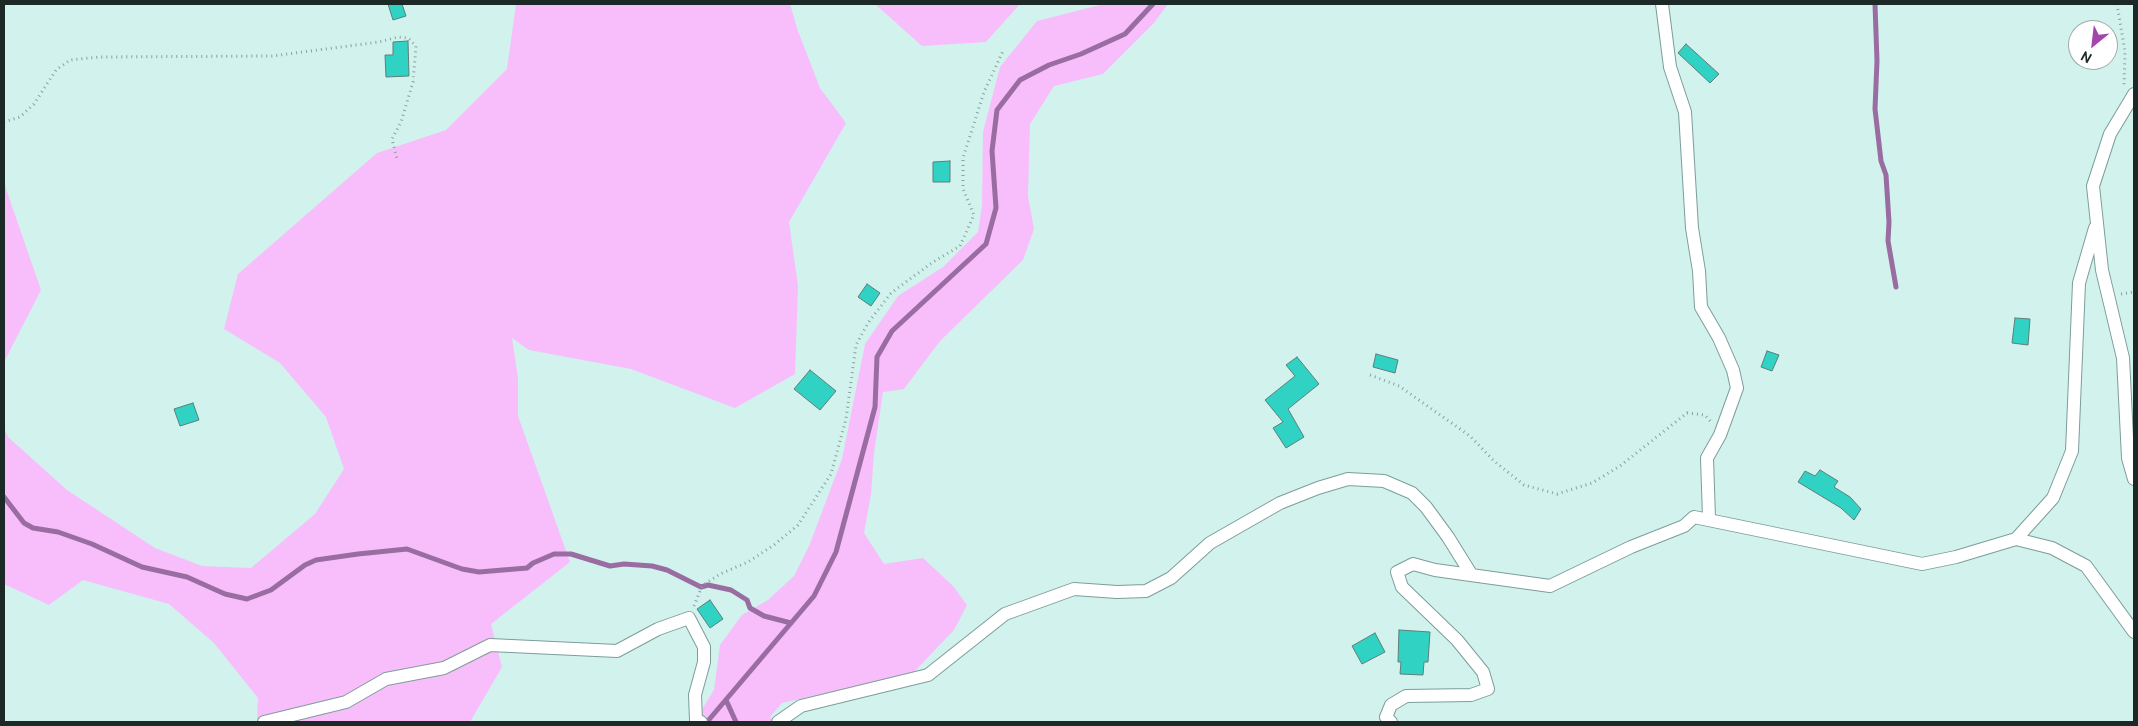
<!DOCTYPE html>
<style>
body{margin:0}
#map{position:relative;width:2138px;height:726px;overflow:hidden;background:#d1f2ed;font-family:Cabin,sans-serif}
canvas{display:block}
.frame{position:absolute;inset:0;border:5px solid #1c2927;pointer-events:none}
.north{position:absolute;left:2068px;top:20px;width:50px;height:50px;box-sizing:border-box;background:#fff;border:1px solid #a4a9a9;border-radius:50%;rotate:209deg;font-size:14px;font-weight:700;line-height:20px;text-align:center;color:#1c2927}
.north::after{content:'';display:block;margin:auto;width:18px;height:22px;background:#a445ae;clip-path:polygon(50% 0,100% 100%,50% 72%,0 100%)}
</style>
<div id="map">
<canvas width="2138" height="726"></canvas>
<div class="frame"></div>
<div class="north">N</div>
</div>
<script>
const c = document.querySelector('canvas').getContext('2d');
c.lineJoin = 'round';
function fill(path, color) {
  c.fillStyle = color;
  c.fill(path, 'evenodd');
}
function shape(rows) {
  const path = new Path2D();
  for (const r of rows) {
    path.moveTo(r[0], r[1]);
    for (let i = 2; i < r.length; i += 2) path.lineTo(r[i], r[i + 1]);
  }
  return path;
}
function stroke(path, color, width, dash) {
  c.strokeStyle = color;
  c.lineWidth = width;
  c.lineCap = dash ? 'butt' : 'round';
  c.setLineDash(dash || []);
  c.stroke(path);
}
fill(shape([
 [516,4,790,4,798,31,820,88,846,123,789,222,798,286,795,374,735,408,631,369,529,350,512,338,518,378,518,416,570,562,491,624,502,667,470,722,257,722,258,698,214,643,169,604,83,580,49,605,4,584,4,428,8,437,67,490,155,548,202,566,251,568,315,514,344,469,326,417,280,363,224,329,238,274,377,153,446,130,507,69],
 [875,4,1020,4,986,42,922,46],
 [1104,4,1168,4,1154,23,1103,74,1054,86,1030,124,1028,196,1034,229,1023,260,940,341,904,389,883,392,874,453,871,494,864,533,884,564,923,558,953,586,967,605,954,630,913,673,782,703,770,717,774,722,694,722,714,690,720,645,742,615,768,600,794,576,809,546,842,459,865,344,898,296,943,267,978,232,982,205,983,132,1000,67,1037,21],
 [4,183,41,290,4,362]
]), '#f8befc');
stroke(shape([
 [1875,4,1877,61,1875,109,1881,161,1886,175,1889,222,1888,241,1896,287],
 [4,497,24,523,33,528,58,532,92,544,142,567,187,577,225,594,247,599,271,590,305,565,316,560,358,554,407,549,462,569,479,572,527,568,533,563,554,554,571,554,610,566,624,564,652,566,667,570,701,587,708,585,731,590,747,600,750,608,764,616,791,623],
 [726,700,736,722],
 [707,722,814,596,836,552,875,407,877,357,892,331,986,244,996,208,992,151,997,110,1020,80,1049,65,1081,54,1125,34,1153,4]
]), '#996da1', 5);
const building = shape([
 [388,4,402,4,406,16,393,20,388,4],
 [408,41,409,76,386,77,385,55,393,55,393,42,408,41],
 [1686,44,1719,74,1710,83,1678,53,1686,44],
 [950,161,950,182,933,182,933,162,950,161],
 [867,284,880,293,871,306,858,297,867,284],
 [2015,318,2030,319,2028,345,2012,343,2015,318],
 [1767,351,1779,355,1772,371,1761,367,1767,351],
 [1376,354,1398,360,1395,373,1373,367,1376,354],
 [1297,357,1319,384,1288,409,1304,437,1286,448,1273,428,1283,422,1265,400,1295,376,1286,365,1297,357],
 [810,370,836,391,820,410,794,389,810,370],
 [193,403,199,420,180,426,174,409,193,403],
 [1820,470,1838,481,1834,487,1850,497,1861,509,1854,520,1841,508,1798,482,1805,471,1815,476,1820,470],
 [710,600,723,619,710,628,697,609,710,600],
 [1399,630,1430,632,1428,662,1424,662,1423,675,1400,674,1401,662,1398,662,1399,630],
 [1375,633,1385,652,1362,664,1352,646,1375,633]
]);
fill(building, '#2fd2c3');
stroke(building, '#5f7e7a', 1);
const minor = shape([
 [1662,4,1670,67,1685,112,1692,228,1699,271,1701,307,1719,338,1733,370,1737,388,1720,435,1707,458,1709,518],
 [2134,94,2110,134,2093,186,2102,270,2123,358,2128,458,2134,479],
 [2016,539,2053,498,2072,451,2079,283,2095,228],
 [264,722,346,702,386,679,444,668,490,645,617,651,658,629,689,618,704,647,704,662,695,695,696,720,701,722],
 [778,722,801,706,928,675,1005,614,1074,589,1117,592,1146,591,1171,578,1210,543,1280,503,1318,488,1348,479,1384,481,1412,493,1426,507,1448,537,1471,574],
 [1391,722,1386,717,1391,705,1406,696,1471,695,1488,689,1483,672,1457,640,1402,587,1397,572,1413,564,1435,570,1550,586,1631,547,1684,526,1694,517,1922,564,1956,557,2016,539,2052,548,2086,566,2134,632]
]);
stroke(minor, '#7e9d99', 14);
stroke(shape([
 [2117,4,2125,52,2124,85],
 [4,122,20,117,34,104,56,70,70,60,100,57,272,56,379,42,398,37,408,38,416,46,413,82,401,122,392,139,397,159],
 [2121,294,2134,292],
 [1370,375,1399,386,1470,436,1494,461,1524,485,1557,494,1592,483,1620,466,1687,413,1705,415,1711,422],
 [694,606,702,586,720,574,748,562,774,545,798,525,831,474,846,419,856,345,868,323,891,293,933,262,960,246,974,215,963,189,963,158,984,92,1003,51]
]), '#89a29f', 3, [1, 4]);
stroke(minor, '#fff', 12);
</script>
